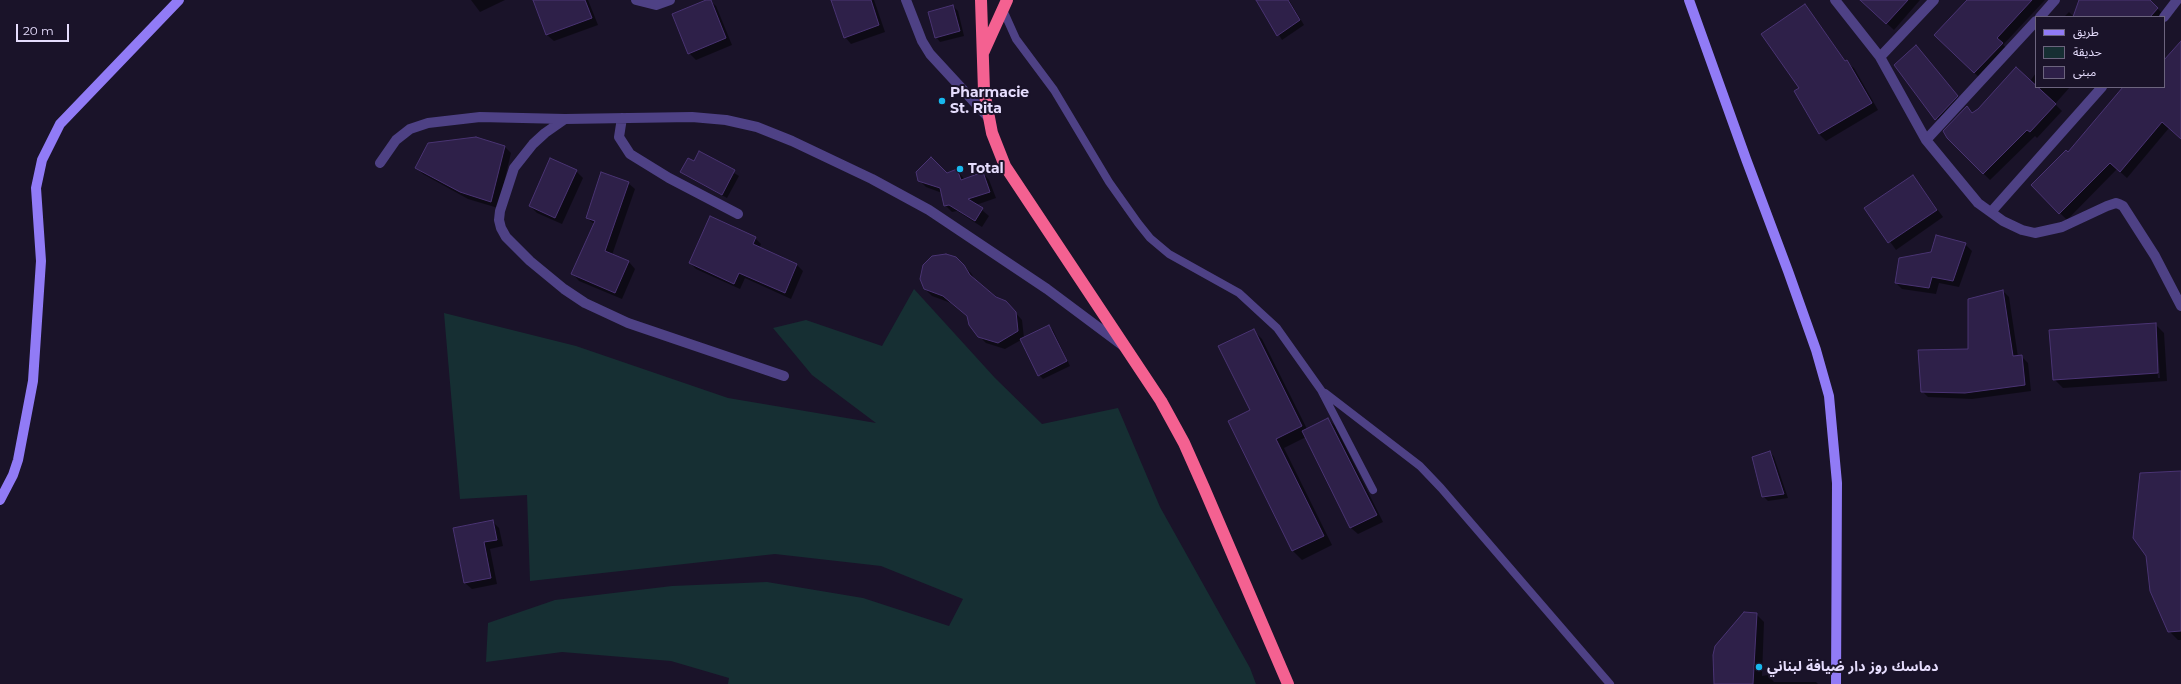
<!DOCTYPE html>
<meta charset="utf-8">
<style>
body{margin:0}
#map{position:relative;width:2181px;height:684px;overflow:hidden;background:#1a1329;font-family:Montserrat,"Noto Sans Arabic",sans-serif}
canvas{display:block}
.legend{position:absolute;left:2035px;top:16px;width:130px;height:72px;box-sizing:border-box;background:#1a1329;border:1px solid #6c647e;margin:0;padding:5px 7px;list-style:none;font-size:12px;color:#e6ddfd}
.legend li{display:flex;align-items:center;gap:8px;height:20px}
.legend b{width:20px;border:1px solid #6c647e}
.scale{position:absolute;left:16px;top:24px;width:53px;height:18px;box-sizing:border-box;border:2px solid #e6ddfd;border-top:0;padding-left:5px;font-size:12px;line-height:14px;white-space:nowrap;color:#e6ddfd;-webkit-text-stroke:3px #1a1329;paint-order:stroke}
</style>
<div id="map">
<canvas width="2181" height="684"></canvas>
<ul class="legend">
<li><b style="height:5px;background:#917bf6"></b>طريق</li>
<li><b style="height:11px;background:#162f33"></b>حديقة</li>
<li><b style="height:11px;background:#2e2049"></b>مبنى</li>
</ul>
<div class="scale">20 m</div>
</div>
<script>
const c = document.querySelector('canvas').getContext('2d');
c.lineJoin = 'round';
function fill(path, color) {
  c.fillStyle = color;
  c.fill(path, 'evenodd');
}
function shape(rows) {
  const path = new Path2D();
  for (const r of rows) {
    path.moveTo(r[0], r[1]);
    for (let i = 2; i < r.length; i += 2) path.lineTo(r[i], r[i + 1]);
  }
  return path;
}
function stroke(path, color, width, dash) {
  c.strokeStyle = color;
  c.lineWidth = width;
  c.lineCap = dash ? 'butt' : 'round';
  c.setLineDash(dash || []);
  c.stroke(path);
}
function drawText(font, color, halo, rows, align = 'center') {
  c.font = font + ' Montserrat,"Noto Sans Arabic",sans-serif';
  c.lineWidth = 4;
  c.setLineDash([]);
  c.textBaseline = 'middle';
  c.strokeStyle = halo;
  c.fillStyle = color;
  for (const [text, x, y, turn = 0] of rows) {
    c.save();
    c.translate(x, y);
    c.rotate((+turn || 0) * Math.PI / 180);
    c.textAlign = isNaN(turn) ? turn : align;
    if (halo) c.strokeText(text, 0, 0);
    c.fillText(text, 0, 0);
    c.restore();
  }
}
fill(shape([
 [914,289,995,378,1042,424,1118,408,1160,507,1250,668,1256,684,728,684,729,678,671,661,562,652,486,662,488,623,555,600,672,586,767,582,863,598,949,626,963,599,881,566,775,554,530,581,527,495,460,499,444,313,576,346,728,398,876,423,812,375,773,328,806,320,882,346]
]), '#162f33');
fill(shape([
 [471,0,505,0,480,12],
 [550,0,588,0,598,25,554,41,547,35],
 [709,0,716,6,732,45,696,60,689,53],
 [832,0,874,0,885,32,851,44,845,37],
 [1257,0,1289,0,1304,25,1282,40],
 [1861,0,1920,0,1894,30],
 [1979,0,2045,0,2003,45,2009,50,1981,79,1942,42],
 [2080,0,2149,0,2164,15,2163,17,2064,17,2069,12,2074,17],
 [1805,5,1846,62,1854,68,1878,110,1826,141,1819,134,1795,92,1800,89],
 [953,6,958,11,964,36,940,42,936,37],
 [2181,43,2181,139,2169,128,2127,178,2117,169,2067,220,2032,185,2068,153,2126,87,2164,87,2164,61],
 [1916,46,1964,103,1943,126,1895,65],
 [2036,73,2036,87,2070,87,2055,104,2062,111,2037,138,2035,136,1990,180,1947,138,1967,107,1973,113,2030,81],
 [504,146,511,153,498,208,468,199,423,174,417,168],
 [700,152,739,176,727,198,686,176,681,171,694,162],
 [957,170,965,180,983,173,989,180,996,198,976,205,989,216,982,227,957,211,952,212,945,205,942,193,926,187,919,180],
 [576,171,583,178,562,224,537,213,530,206],
 [1913,176,1943,217,1896,250,1866,208],
 [628,183,635,189,612,255,629,262,635,269,622,299,579,281,573,274,594,224,587,218],
 [755,238,761,244,759,248,797,265,803,271,791,299,745,278,740,289,696,269,690,263],
 [1965,244,1972,251,1959,287,1939,283,1936,294,1902,289,1896,283],
 [956,258,971,273,976,281,1012,309,1022,320,1024,338,1048,326,1053,330,1070,366,1043,379,1039,375,1021,340,1005,349,986,343,979,336,968,317,951,303,932,296,925,289],
 [2003,291,2009,297,2018,357,2021,356,2028,363,2031,391,1972,399,1928,397,1922,391,1969,350],
 [2155,324,2164,333,2167,381,2063,388,2054,379],
 [2155,332,2157,332,2160,378,2158,378],
 [1253,330,1262,339,1307,429,1328,419,1335,426,1383,522,1358,534,1351,528,1306,437,1284,448,1332,545,1302,560,1293,551,1251,410],
 [1770,452,1774,457,1788,498,1768,501,1763,496],
 [2181,475,2181,640,2178,640,2169,631,2147,556],
 [492,521,499,528,503,546,490,549,497,584,472,589,465,583],
 [1756,614,1764,622,1762,676,1768,675,1774,682,1816,682,1818,684,1715,684]
]), '#0007');
const building = shape([
 [533,0,585,0,592,18,546,35,533,0],
 [706,0,711,0,726,38,688,54,672,14,706,0],
 [831,0,871,0,879,25,844,38,831,0],
 [1256,0,1288,0,1300,20,1277,36,1256,0],
 [1860,0,1908,0,1886,24,1860,0],
 [1967,0,2032,0,1997,38,2003,43,1974,73,1934,35,1967,0],
 [2079,0,2150,0,2158,8,2150,17,2073,17,2079,0],
 [1805,4,1845,61,1847,60,1872,103,1819,134,1794,91,1799,88,1761,34,1805,4],
 [953,5,960,31,935,38,928,12,953,5],
 [2181,41,2181,139,2162,122,2120,172,2110,163,2059,214,2031,185,2066,150,2068,152,2123,87,2164,87,2164,60,2181,41],
 [1916,45,1958,96,1935,120,1894,65,1916,45],
 [2016,67,2056,104,2030,132,2027,130,1983,174,1947,138,1943,131,1967,106,1972,113,1978,109,2016,67],
 [476,137,505,146,491,202,460,192,415,168,428,143,476,137],
 [699,151,735,170,722,195,680,172,688,158,694,161,699,151],
 [931,157,947,173,957,169,961,180,983,172,990,192,968,199,983,208,975,221,949,205,944,206,940,188,918,181,916,172,931,157],
 [550,158,577,170,555,218,529,206,550,158],
 [601,172,629,182,605,251,629,261,615,293,571,274,595,221,586,218,601,172],
 [1913,175,1937,210,1888,243,1864,208,1913,175],
 [710,216,756,237,753,244,797,264,785,293,739,273,734,284,689,263,710,216],
 [1936,235,1966,243,1953,281,1932,277,1929,288,1895,283,1899,258,1931,252,1936,235],
 [946,254,956,257,964,265,970,275,996,297,1006,301,1016,312,1018,331,998,343,978,337,969,325,967,316,943,296,924,289,920,279,923,265,932,256,946,254],
 [2003,290,2013,356,2022,355,2025,385,1965,393,1921,392,1918,350,1968,349,1968,299,2003,290],
 [2156,323,2158,373,2053,380,2049,330,2156,323],
 [1049,325,1067,361,1038,376,1020,339,1049,325],
 [1254,329,1302,426,1276,439,1324,536,1292,551,1228,421,1250,410,1218,346,1254,329],
 [1328,418,1377,515,1350,528,1302,431,1328,418],
 [1770,451,1784,494,1762,497,1752,457,1770,451],
 [2181,471,2181,631,2168,632,2150,591,2146,556,2133,538,2140,473,2181,471],
 [493,520,497,540,484,542,491,578,464,583,453,528,493,520],
 [1744,612,1757,613,1753,684,1714,684,1713,655,1715,646,1744,612]
]);
fill(building, '#2e2049');
stroke(building, '#4a3473', 1);
stroke(shape([
 [1003,10,1016,39,1054,90,1109,182,1138,223,1150,238,1169,254,1239,293,1277,328,1321,390,1373,490],
 [1325,393,1420,466,1441,488,1610,684]
]), '#4e4185', 8);
stroke(shape([
 [636,0,656,5,670,0],
 [906,0,922,41,930,54,989,118],
 [1835,0,1880,57,1926,140,1978,203,2003,221,2022,230,2035,233,2062,227,2107,206,2116,203,2119,204,2123,206,2155,256,2181,306],
 [2040,17,2055,0],
 [2164,17,2177,0],
 [1880,57,1934,0],
 [622,118,619,137,630,154,669,178,738,214],
 [1926,140,2036,21],
 [380,163,396,140,410,129,428,123,480,117,565,119],
 [1991,212,2102,87],
 [784,376,628,323,585,303,564,289,530,261,506,237,501,228,499,220,500,211,514,168,533,144,545,133,565,119,692,117,726,120,757,127,792,141,872,179,929,210,1047,289,1122,345]
]), '#4e4185', 10);
stroke(shape([
 [1689,0,1746,159,1788,271,1816,350,1829,396,1837,483,1836,684],
 [0,500,13,475,18,460,33,381,41,261,36,188,42,160,60,124,179,0]
]), '#917bf6', 10);
stroke(shape([
 [981,0,984,91,992,133,1005,166,1161,401,1184,443,1204,488,1288,684],
 [983,53,1007,0]
]), '#f46191', 12);
for (const [x, y, r, color] of [
 [942,101,4,"#18b8ee"],
 [960,169,4,"#18b8ee"],
 [1759,667,4,"#18b8ee"]
]) {
  const dot = new Path2D();
  dot.arc(x, y, r, 0, 2 * Math.PI);
  c.fillStyle = color;
  c.fill(dot);
  stroke(dot, '#1a1329', 1.5);
}
drawText('bold 14px', '#e6ddfd', '#1a1329', [
 ["Pharmacie",950,93],
 ["St. Rita",950,109],
 ["Total",968,169],
 ["دماسك روز دار ضيافة لبناني",1767,667]
], 'left');
</script>
